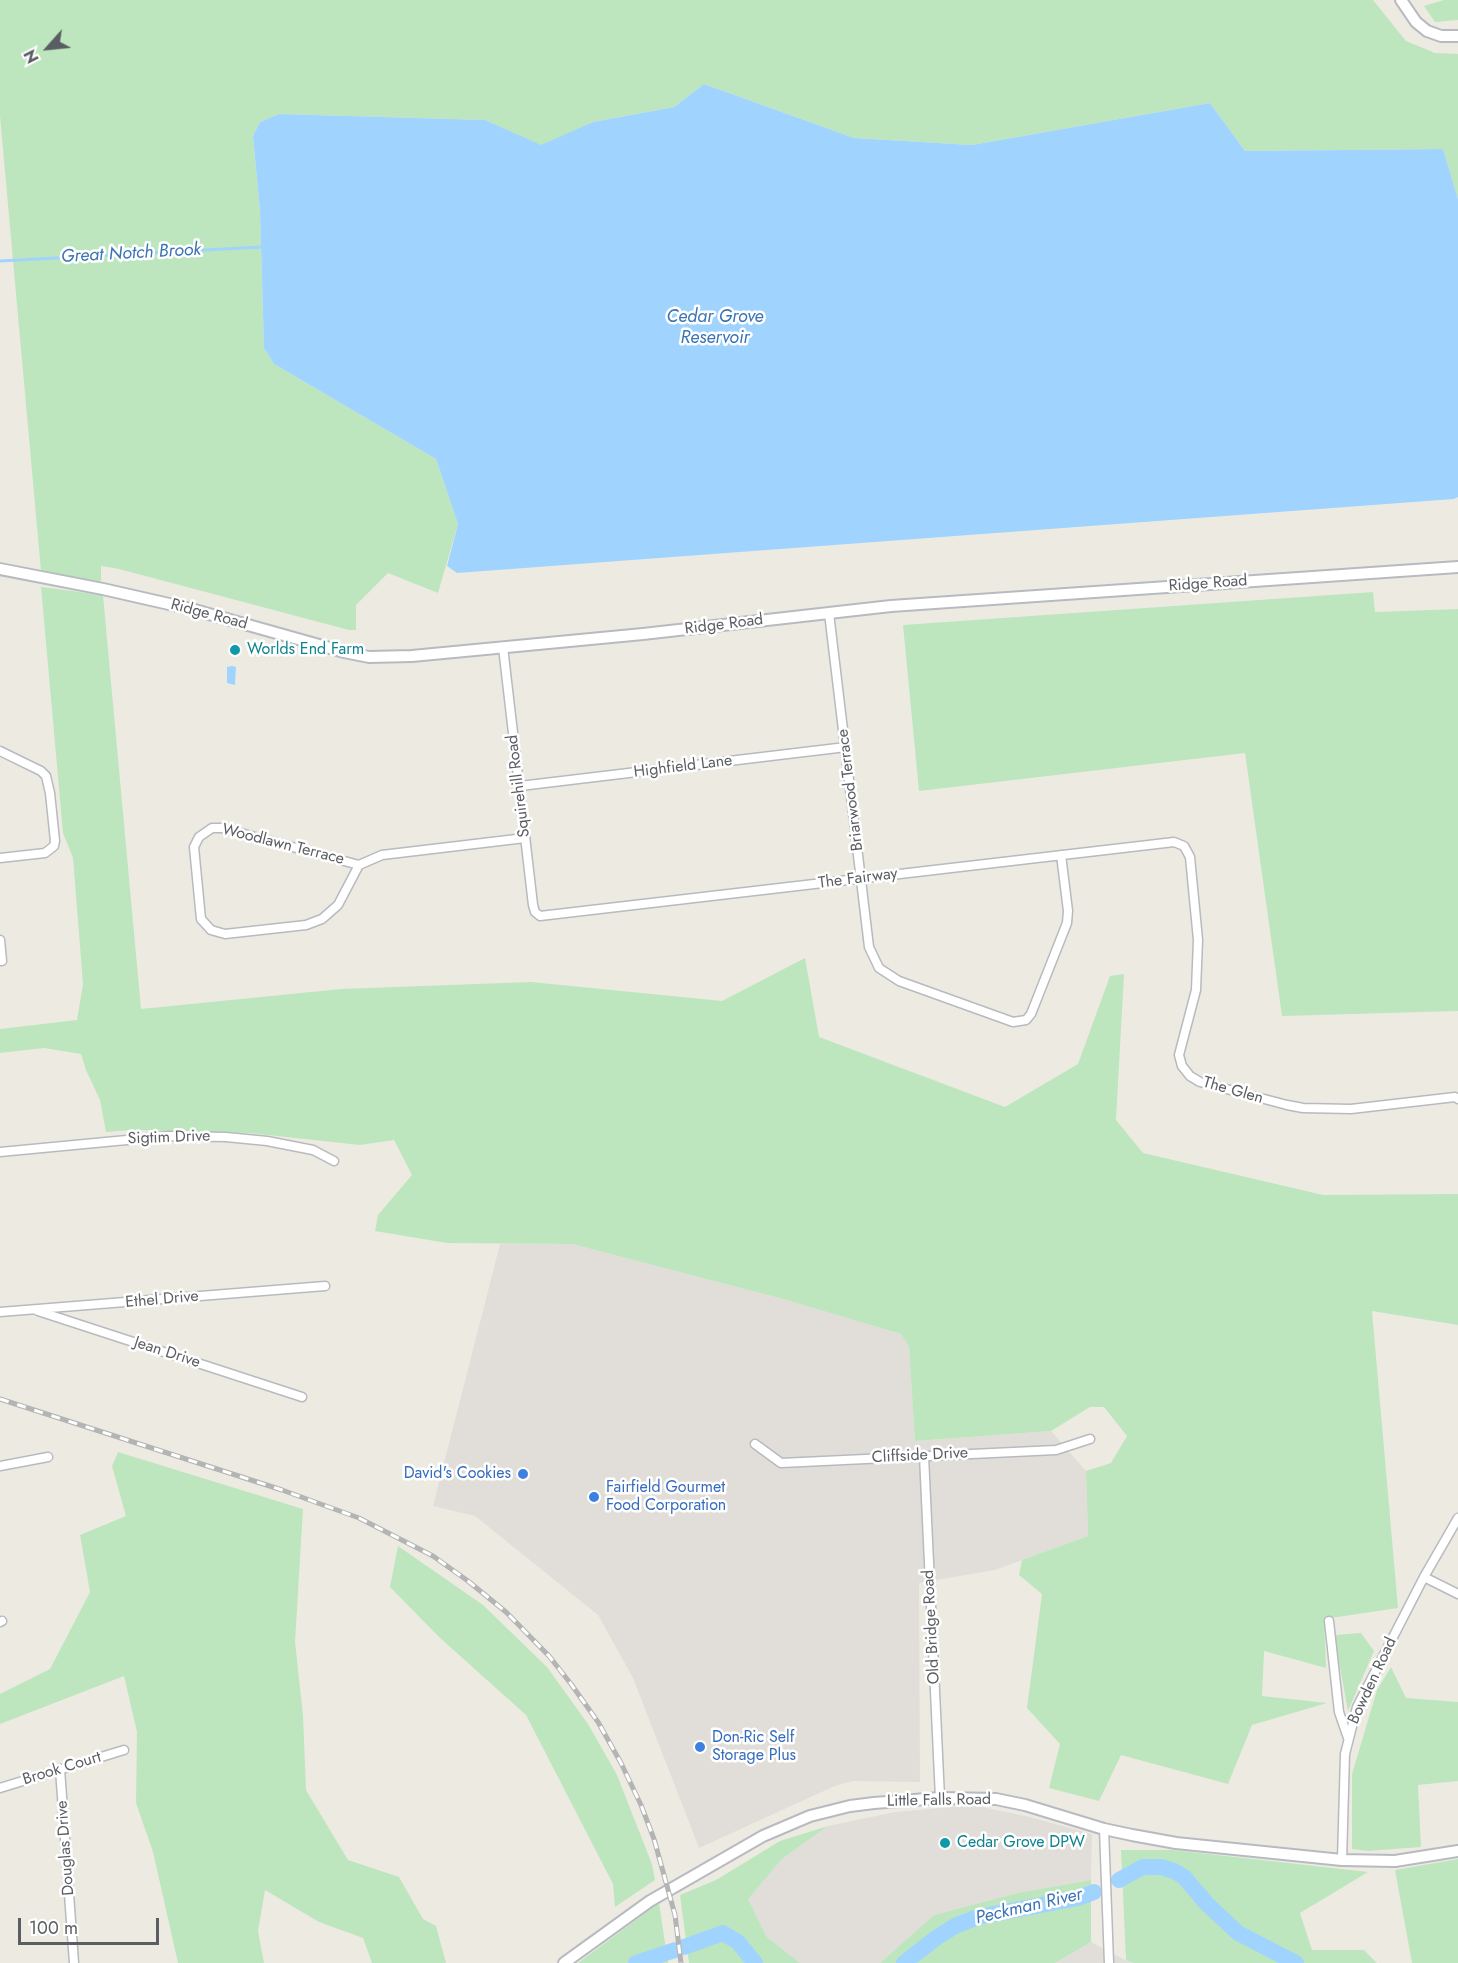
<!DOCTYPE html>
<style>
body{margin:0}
#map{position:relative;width:1458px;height:1963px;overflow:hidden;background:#edebe1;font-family:Jost,sans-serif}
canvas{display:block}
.north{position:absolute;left:18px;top:18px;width:60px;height:60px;-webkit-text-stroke:4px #fff;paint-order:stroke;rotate:243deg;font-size:16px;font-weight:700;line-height:24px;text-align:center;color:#5a5e63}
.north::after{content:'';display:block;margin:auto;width:21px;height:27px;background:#5a5e63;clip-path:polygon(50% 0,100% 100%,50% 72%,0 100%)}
.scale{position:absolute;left:18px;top:1918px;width:141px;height:27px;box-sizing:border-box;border:3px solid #5a5e63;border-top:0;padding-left:8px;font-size:18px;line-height:21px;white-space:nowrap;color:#5a5e63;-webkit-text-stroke:4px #fff;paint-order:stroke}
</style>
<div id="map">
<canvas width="1458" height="1963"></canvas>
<div class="north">N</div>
<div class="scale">100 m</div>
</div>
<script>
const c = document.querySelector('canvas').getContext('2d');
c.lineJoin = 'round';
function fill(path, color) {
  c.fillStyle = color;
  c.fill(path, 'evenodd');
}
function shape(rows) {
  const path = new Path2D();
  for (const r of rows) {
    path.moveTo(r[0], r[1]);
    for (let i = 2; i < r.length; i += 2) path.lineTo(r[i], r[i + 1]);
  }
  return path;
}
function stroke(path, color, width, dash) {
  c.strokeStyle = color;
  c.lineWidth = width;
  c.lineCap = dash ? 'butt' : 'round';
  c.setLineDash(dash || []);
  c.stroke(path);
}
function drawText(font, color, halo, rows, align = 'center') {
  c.font = font + ' Jost,sans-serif';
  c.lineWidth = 5;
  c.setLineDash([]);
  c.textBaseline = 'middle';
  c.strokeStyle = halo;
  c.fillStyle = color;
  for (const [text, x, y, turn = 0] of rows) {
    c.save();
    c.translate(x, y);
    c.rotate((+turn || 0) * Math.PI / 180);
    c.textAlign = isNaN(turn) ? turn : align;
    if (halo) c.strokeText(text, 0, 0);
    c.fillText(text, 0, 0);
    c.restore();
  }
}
fill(shape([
 [500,1244,572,1244,783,1299,901,1334,909,1347,915,1441,1051,1431,1086,1471,1088,1536,995,1570,919,1583,920,1782,854,1781,837,1785,699,1848,633,1678,598,1615,475,1516,433,1506],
 [973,1805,1030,1817,1092,1834,1091,1880,1017,1893,934,1915,880,1963,800,1963,766,1936,747,1899,782,1859,828,1826,895,1812],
 [1091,1942,1125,1960,1134,1963,1055,1963]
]), '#e1ded9');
fill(shape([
 [0,0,1373,0,1406,41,1435,53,1458,54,1458,199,1443,149,1245,151,1210,103,972,145,854,138,704,84,674,107,593,122,541,146,485,120,279,114,260,122,253,136,260,211,264,348,274,364,436,459,458,524,438,593,388,573,356,605,356,630,349,630,119,569,101,566,101,583,41,571,0,116],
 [1444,0,1458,0,1458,20,1435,22,1424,6],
 [41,587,103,595,141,1009,341,989,531,982,722,1001,805,958,819,1037,1005,1107,1078,1064,1110,976,1124,974,1116,1120,1143,1153,1323,1195,1458,1194,1458,1325,1372,1311,1398,1608,1324,1619,1326,1668,1264,1651,1262,1696,1327,1703,1252,1725,1228,1784,1121,1755,1099,1801,1049,1788,1060,1744,1027,1708,1042,1594,1019,1575,1022,1560,1088,1536,1086,1471,1111,1463,1127,1436,1104,1407,1090,1407,1051,1431,915,1441,909,1347,901,1334,783,1299,572,1244,447,1243,375,1231,378,1215,412,1175,394,1140,360,1145,249,1133,131,1130,106,1132,100,1100,86,1070,81,1054,44,1048,0,1053,0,1029,77,1020,83,984,73,858,63,833],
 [1373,592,1375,612,1458,609,1458,1011,1282,1016,1245,753,919,791,903,625],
 [118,1452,303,1509,295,1642,303,1715,306,1790,348,1860,399,1877,423,1919,436,1926,446,1963,372,1963,363,1938,319,1922,265,1890,258,1931,264,1963,178,1963,153,1852,136,1803,137,1732,124,1676,0,1724,0,1694,50,1669,90,1592,80,1535,126,1516,112,1466],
 [398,1546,483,1605,547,1667,588,1724,617,1775,652,1864,655,1880,615,1907,613,1884,526,1715,439,1637,390,1587],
 [1361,1633,1374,1651,1348,1711,1334,1635],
 [1391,1667,1406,1698,1458,1702,1458,1781,1418,1785,1421,1847,1368,1851,1352,1849,1352,1774,1377,1690],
 [828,1826,782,1859,748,1899,766,1936,800,1963,689,1963,680,1895,716,1880,780,1841],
 [1121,1850,1173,1850,1368,1872,1300,1913,1312,1950,1364,1950,1377,1963,1134,1963,1126,1960],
 [1458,1859,1458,1963,1412,1963,1395,1870],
 [1091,1880,1091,1942,1055,1963,880,1963,934,1915,1017,1893],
 [659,1903,668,1963,578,1963]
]), '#bde6be');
fill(shape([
 [704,84,854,138,972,145,1210,103,1245,151,1443,149,1458,199,1458,497,1454,499,457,573,447,566,458,524,436,459,274,364,264,348,260,211,253,136,260,122,279,114,485,120,541,145,593,122,674,107],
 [232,666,236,667,235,685,227,683,227,667]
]), '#a0d4ff');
stroke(shape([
 [0,261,261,247]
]), '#a0d4ff', 3);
stroke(shape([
 [1119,1880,1143,1867,1161,1867,1174,1871,1184,1877,1207,1904,1238,1933,1296,1963],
 [684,1947,723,1933,738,1942,755,1963],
 [636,1963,675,1950],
 [904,1963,936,1938,955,1926,978,1917,1078,1898,1094,1892]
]), '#a0d4ff', 16);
const street = shape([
 [829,613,869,947,879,968,899,981,1013,1022,1026,1020,1031,1014,1067,923,1068,911,1061,855],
 [503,647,533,905,535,912,540,916,1174,842,1184,846,1190,857,1198,940,1196,990,1179,1055,1182,1066,1190,1076,1200,1082,1287,1105,1303,1108,1351,1109,1455,1097,1458,1099],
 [0,751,41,771,46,776,50,793,55,841,54,846,45,853,0,858],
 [520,786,846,747],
 [359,865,222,828,212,828,199,837,194,847,201,919,211,930,225,934,306,925,322,919,338,905,359,865,382,855,525,838],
 [0,940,2,961],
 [0,1152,169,1136,226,1137,267,1141,313,1150,334,1161],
 [38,1311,302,1397],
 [0,1312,325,1286],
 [755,1444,781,1463,1056,1450,1090,1439],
 [924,1456,940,1798],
 [0,1466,48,1457],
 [1424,1577,1458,1594],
 [1329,1621,1339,1712,1348,1738],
 [0,1622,2,1621],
 [60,1769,74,1963],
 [0,1788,124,1750],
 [1104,1829,1109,1963],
 [1342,1860,1345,1754,1357,1707,1424,1577,1458,1518]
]);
const secondary = shape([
 [1401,0,1416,22,1427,31,1441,36,1458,36],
 [0,569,103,589,191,609,344,652,369,657,412,656,643,634,891,606,1458,567],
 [564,1963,650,1901,763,1836,810,1816,850,1806,874,1803,940,1798,996,1799,1025,1805,1104,1829,1132,1835,1176,1843,1342,1860,1395,1861,1458,1851]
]);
stroke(street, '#b7babf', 11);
stroke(secondary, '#b7bbc1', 14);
stroke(street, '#fff', 8);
stroke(secondary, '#fff', 10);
const rail = shape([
 [0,1399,282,1490,359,1518,433,1556,468,1581,506,1612,549,1656,571,1684,598,1722,621,1763,641,1805,654,1839,675,1915,681,1963]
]);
stroke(rail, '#b3b4b4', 5);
stroke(rail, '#fff', 3, [9]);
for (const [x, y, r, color] of [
 [235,650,6,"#0f9aa8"],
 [523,1474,6,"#3f7fe0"],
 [594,1497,6,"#3f7fe0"],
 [700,1747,6,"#3f7fe0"],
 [945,1843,6,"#0f9aa8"]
]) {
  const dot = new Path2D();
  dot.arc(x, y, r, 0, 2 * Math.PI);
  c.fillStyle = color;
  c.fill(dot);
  stroke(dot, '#fff', 2);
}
drawText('16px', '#5a5e63', '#fff', [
 ["Ridge Road",1208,584,-4],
 ["Ridge Road",209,615,15],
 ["Ridge Road",724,625,-7],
 ["Highfield Lane",683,767,-7],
 ["Squirehill Road",519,786,-97],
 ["Briarwood Terrace",851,790,-97],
 ["Woodlawn Terrace",283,845,14],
 ["The Fairway",858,879,-7],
 ["The Glen",1233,1091,16],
 ["Sigtim Drive",169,1138,-2],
 ["Ethel Drive",162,1300,-5],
 ["Jean Drive",167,1353,18],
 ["Cliffside Drive",920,1456,-3],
 ["Old Bridge Road",932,1627,-93],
 ["Bowden Road",1373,1681,-65],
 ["Brook Court",62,1769,-17],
 ["Little Falls Road",939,1801,-1],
 ["Douglas Drive",66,1848,-94]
]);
drawText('16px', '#0d838f', '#fff', [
 ["Worlds End Farm",247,650],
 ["Cedar Grove DPW",957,1843]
], 'left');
drawText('16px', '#366cbe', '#fff', [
 ["David's Cookies",511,1474,"right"],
 ["Fairfield Gourmet",606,1488],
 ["Food Corporation",606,1506],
 ["Don-Ric Self",712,1738],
 ["Storage Plus",712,1756]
], 'left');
drawText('italic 18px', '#3a73b4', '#fff', [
 ["Great Notch Brook",131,254,-3],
 ["Cedar Grove",715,318],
 ["Reservoir",715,339],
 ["Peckman River",1029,1907,-13]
]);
</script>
